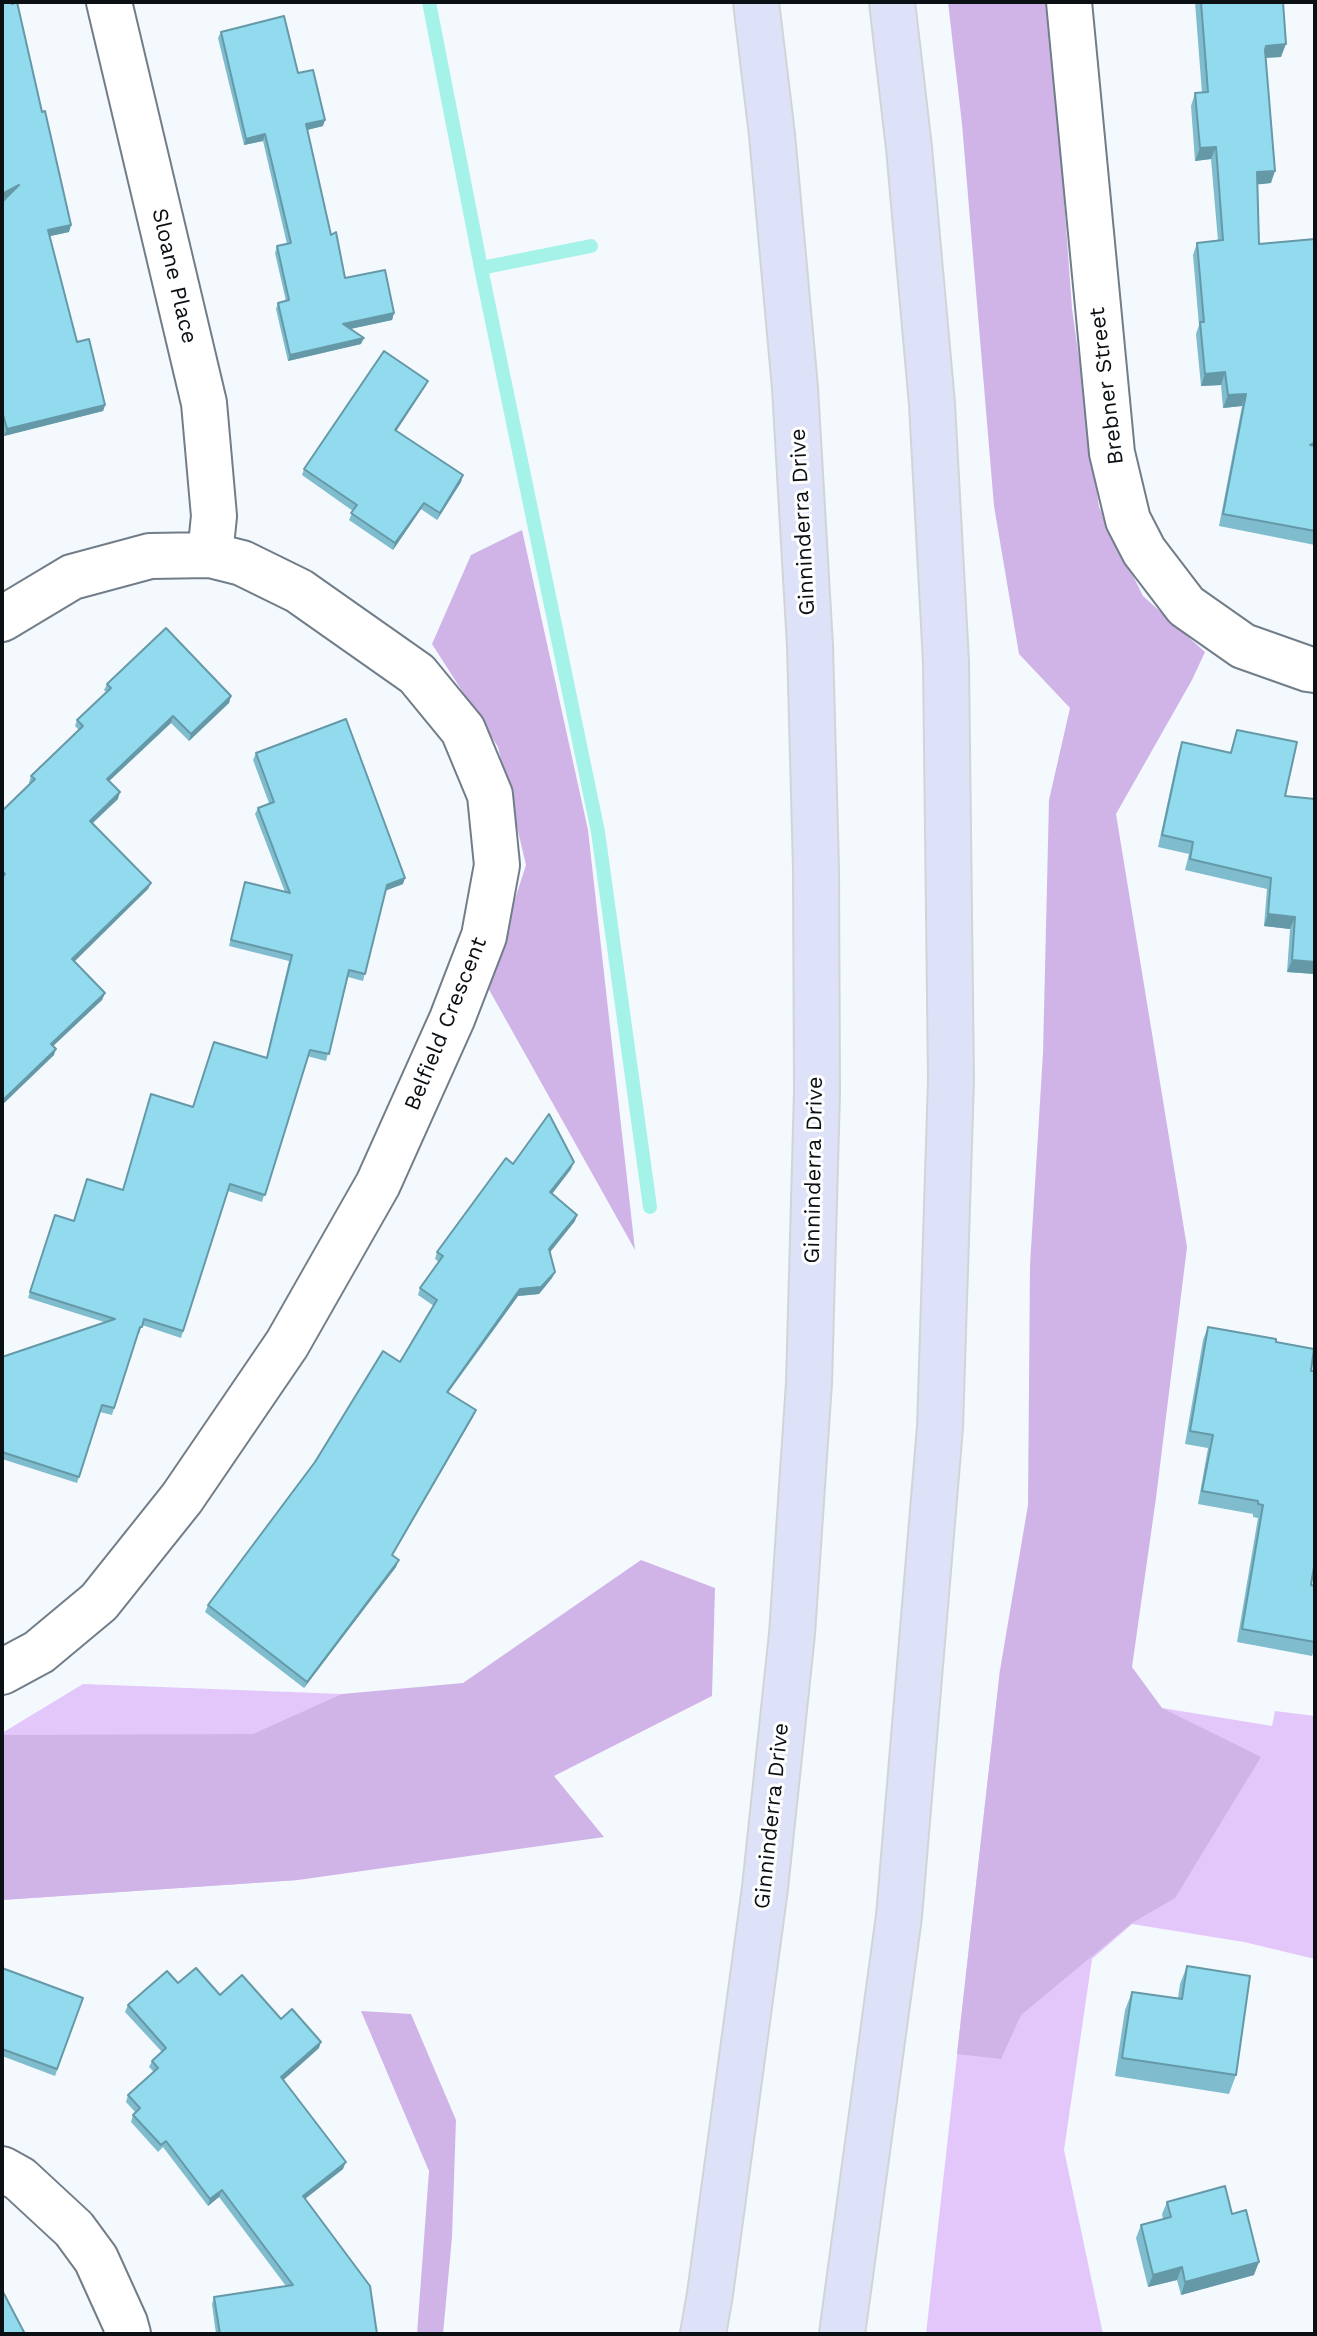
<!DOCTYPE html>
<style>
body{margin:0}
#map{position:relative;width:1317px;height:2336px;overflow:hidden;background:#f4f9fe;font-family:"Work Sans",sans-serif}
canvas{display:block}
.frame{position:absolute;inset:0;border:4px solid #0b1014;pointer-events:none}
</style>
<div id="map">
<canvas width="1317" height="2336"></canvas>
<div class="frame"></div>
</div>
<script>
const c = document.querySelector('canvas').getContext('2d');
c.lineJoin = 'round';
function fill(path, color) {
  c.fillStyle = color;
  c.fill(path, 'evenodd');
}
function shape(rows) {
  const path = new Path2D();
  for (const r of rows) {
    path.moveTo(r[0], r[1]);
    for (let i = 2; i < r.length; i += 2) path.lineTo(r[i], r[i + 1]);
  }
  return path;
}
function stroke(path, color, width, dash) {
  c.strokeStyle = color;
  c.lineWidth = width;
  c.lineCap = dash ? 'butt' : 'round';
  c.setLineDash(dash || []);
  c.stroke(path);
}
function drawText(font, color, halo, rows, align = 'center') {
  c.font = font + ' "Work Sans",sans-serif';
  c.lineWidth = 6;
  c.setLineDash([]);
  c.textBaseline = 'middle';
  c.strokeStyle = halo;
  c.fillStyle = color;
  for (const [text, x, y, turn = 0] of rows) {
    c.save();
    c.translate(x, y);
    c.rotate((+turn || 0) * Math.PI / 180);
    c.textAlign = isNaN(turn) ? turn : align;
    if (halo) c.strokeText(text, 0, 0);
    c.fillText(text, 0, 0);
    c.restore();
  }
}
fill(shape([
 [1000,1670,1162,1708,1272,1726,1275,1711,1315,1716,1315,1959,1244,1942,1132,1924,1092,1959,1064,2150,1103,2334,926,2334],
 [83,1684,342,1694,298,1880,2,1900,2,1733]
]), '#e3c7fb');
fill(shape([
 [948,2,1045,2,1057,104,1072,308,1099,507,1143,596,1205,652,1192,680,1116,814,1187,1247,1156,1498,1132,1667,1162,1708,1261,1757,1175,1898,1132,1923,1021,2015,1001,2059,957,2054,1000,1670,1028,1505,1030,1265,1043,1053,1049,800,1070,708,1019,654,994,506,962,124],
 [522,530,588,830,635,1250,487,986,526,865,498,747,432,644,471,555],
 [641,1560,715,1588,712,1696,554,1776,604,1837,298,1880,2,1900,2,1735,253,1734,342,1694,463,1683],
 [361,2011,411,2014,456,2120,452,2237,443,2334,417,2334,429,2171]
]), '#d0b4e8');
stroke(shape([
 [429,2,481,268,598,832,650,1207],
 [481,268,591,246]
]), '#a5f2e8', 14);
const minor = shape([
 [109,2,204,403,214,516,210,555],
 [1069,2,1112,453,1128,520,1144,551,1186,606,1243,646,1308,669,1315,670],
 [2,619,72,577,150,556,210,555,242,563,299,591,417,674,463,730,490,795,497,865,484,936,452,1019,378,1184,287,1344,182,1498,99,1602,39,1652,2,1672],
 [2,2169,20,2179,74,2229,96,2259,125,2323,128,2334]
]);
const primary = shape([
 [703,2334,710,2294,765,1888,792,1634,809,1383,817,1092,816,869,810,646,795,388,772,135,756,2],
 [842,2334,899,1916,940,1427,951,1080,946,662,932,404,909,148,892,2]
]);
stroke(minor, '#717d88', 48);
stroke(primary, '#d3d4d5', 48);
stroke(minor, '#fff', 44);
stroke(primary, '#dee2f9', 44);
fill(shape([
 [1195,2,1283,2,1281,57,1265,58,1271,183,1258,184,1259,244,1315,239,1315,545,1219,526,1242,406,1223,408,1221,385,1201,386,1196,334,1199,325,1193,255,1197,243,1218,241,1211,159,1195,161,1191,106,1195,93,1202,93],
 [221,32,298,73,323,126,307,130,331,235,345,278,394,313,392,320,350,329,361,344,288,361,276,309,278,303,286,301,275,253,277,246,287,244,263,141,244,145,218,38],
 [42,112,71,225,69,232,50,236,77,342,105,405,103,411,4,436,2,428,2,202,8,196],
 [428,381,425,387,396,431,463,475,461,482,437,520,421,509,393,550,349,520,353,511,302,475,304,469],
 [107,684,231,696,229,703,189,741,171,723,109,781,118,799,93,823,151,883,148,889,74,961,105,993,102,1000,53,1046,54,1055,2,1105,2,811,30,784,29,783,31,776,79,730,75,726,77,720,106,692,104,690],
 [1237,730,1285,796,1315,799,1315,993,1313,993,1315,974,1287,972,1290,929,1264,926,1267,889,1185,870,1189,854,1158,847,1178,754,1182,742,1230,753],
 [256,753,403,884,385,891,363,981,348,977,326,1061,307,1056,262,1202,228,1191,181,1338,142,1325,139,1334,138,1333,112,1415,100,1412,77,1483,2,1459,2,1357,104,1322,28,1298,55,1215,73,1221,123,1190,193,1107,266,1058,289,961,229,946,245,882,285,892,255,814,258,808,269,803,253,760],
 [513,1164,571,1169,552,1194,575,1221,550,1252,555,1272,552,1278,539,1294,518,1296,448,1393,476,1410,473,1417,392,1556,396,1567,304,1688,205,1612,208,1605,400,1362,434,1306,418,1295,420,1288,439,1262,435,1259,437,1252],
 [1208,1327,1276,1342,1311,1371,1311,1585,1315,1586,1315,1648,1312,1656,1237,1642,1258,1518,1253,1517,1253,1514,1198,1504,1208,1448,1185,1444,1203,1340],
 [1187,1966,1236,2075,1229,2094,1115,2076,1125,2010,1132,1992,1178,1998,1180,1984],
 [2,1968,83,1998,55,2076,2,2056],
 [178,1983,220,1995,281,2019,319,2048,283,2080,343,2169,305,2199,377,2334,216,2334,212,2304,214,2297,286,2286,219,2197,208,2206,163,2147,158,2152,131,2122,133,2115,136,2113,126,2102,128,2095,154,2072,149,2067,152,2061,162,2052,125,2012,128,2005],
 [1167,2202,1232,2214,1254,2275,1181,2295,1177,2280,1148,2287,1136,2238,1141,2225,1163,2219,1162,2214]
]), '#7ebcce');
fill(shape([
 [1286,44,1281,57,1261,58,1266,46],
 [325,120,323,126,303,131,306,124],
 [265,134,263,141,244,145,246,139],
 [1216,147,1211,159,1195,161,1200,148],
 [1275,171,1271,183,1253,185,1257,172],
 [19,185,17,192,2,199,2,194],
 [71,225,69,232,46,237,48,230],
 [394,313,392,320,341,331,343,324],
 [364,338,361,344,288,361,290,355],
 [1225,372,1221,385,1201,386,1205,374],
 [428,381,425,387,393,436,395,430],
 [1246,394,1242,406,1223,408,1228,395],
 [105,405,103,411,4,436,7,429],
 [463,475,461,482,437,520,440,513],
 [424,503,421,509,393,550,395,543],
 [231,696,229,703,189,741,191,734],
 [173,716,171,723,105,785,107,779],
 [120,792,118,799,88,827,90,821],
 [405,878,403,884,384,891,387,885],
 [151,883,148,889,70,966,72,959],
 [1268,914,1295,917,1290,929,1264,926],
 [1292,960,1315,962,1315,974,1287,972],
 [105,993,102,1000,49,1050,51,1044],
 [56,1049,54,1055,2,1105,2,1101],
 [574,1162,571,1169,548,1199,550,1192],
 [577,1215,575,1221,547,1256,549,1249],
 [555,1272,552,1278,539,1294,518,1296,444,1398,447,1392,520,1289],
 [476,1410,473,1417,389,1561,392,1555],
 [399,1560,396,1567,304,1688,307,1682],
 [321,2042,319,2048,279,2084,281,2077],
 [346,2162,343,2169,301,2202,303,2196],
 [222,2190,219,2197,208,2206,210,2199],
 [1259,2262,1254,2275,1181,2295,1185,2282],
 [1182,2267,1177,2280,1148,2287,1153,2275]
]), '#6699a7');
const building = shape([
 [2,2,11,2,12,4,17,2,42,112,45,111,71,225,48,230,77,342,89,339,105,405,7,429,2,411,2,202,19,185,2,194,2,2],
 [1201,2,1283,2,1286,44,1266,46,1265,50,1275,171,1257,172,1259,244,1315,239,1315,442,1310,445,1315,446,1315,531,1223,514,1246,394,1228,395,1225,372,1205,374,1200,322,1204,322,1197,243,1223,240,1216,147,1200,148,1195,93,1208,92,1201,2],
 [284,16,298,73,313,70,325,120,306,124,331,235,336,232,345,278,385,270,394,313,343,324,364,338,290,355,278,303,289,300,277,246,291,243,265,134,246,139,221,32,284,16],
 [384,351,428,381,395,430,463,475,440,513,424,503,395,543,351,513,357,505,304,469,384,351],
 [166,628,231,696,191,734,173,716,107,779,120,792,90,821,151,883,72,959,105,993,51,1044,56,1049,2,1101,2,878,5,874,2,871,2,811,35,779,31,776,83,726,77,720,111,688,107,684,166,628],
 [346,719,405,878,387,885,365,974,349,970,329,1054,310,1050,265,1195,230,1184,183,1331,144,1319,142,1327,140,1327,114,1408,102,1405,79,1477,2,1452,2,1357,115,1319,30,1292,55,1215,74,1221,87,1179,123,1190,151,1094,193,1107,214,1042,267,1058,292,955,231,940,245,882,290,893,258,808,274,802,256,753,346,719],
 [1237,730,1297,742,1285,796,1315,799,1315,962,1292,960,1295,917,1268,914,1271,878,1190,859,1193,842,1162,835,1182,742,1231,753,1237,730],
 [549,1114,574,1162,550,1192,577,1215,549,1249,555,1272,541,1287,520,1289,447,1392,476,1410,392,1555,399,1560,307,1682,208,1605,315,1462,383,1351,400,1362,437,1300,420,1288,443,1256,437,1252,506,1158,513,1164,549,1114],
 [1208,1327,1276,1339,1276,1342,1314,1349,1311,1371,1315,1371,1315,1561,1311,1585,1315,1586,1315,1642,1242,1629,1263,1505,1258,1504,1258,1501,1202,1491,1213,1435,1190,1431,1208,1327],
 [1187,1966,1250,1976,1236,2075,1122,2058,1132,1992,1182,1999,1187,1966],
 [2,1968,83,1998,57,2069,2,2049,2,1968],
 [196,1968,220,1995,242,1975,281,2019,292,2009,321,2042,281,2077,346,2162,303,2196,370,2286,377,2334,220,2334,214,2297,293,2285,222,2190,210,2199,166,2141,161,2145,133,2115,140,2108,128,2095,158,2068,152,2061,166,2048,128,2005,167,1971,178,1983,196,1968],
 [1225,2186,1232,2214,1246,2210,1259,2262,1185,2282,1182,2267,1153,2275,1141,2225,1171,2217,1167,2202,1225,2186],
 [2,2290,25,2334,2,2334,2,2290]
]);
fill(building, '#92dbef');
stroke(building, '#6699a7', 2);
drawText('22px', '#0b1014', '#fff', [
 ["Sloane Place",174,276,77],
 ["Brebner Street",1107,386,-97],
 ["Ginninderra Drive",803,522,-93],
 ["Belfield Crescent",446,1024,-68],
 ["Ginninderra Drive",814,1170,-89],
 ["Ginninderra Drive",772,1816,-84]
]);
</script>
